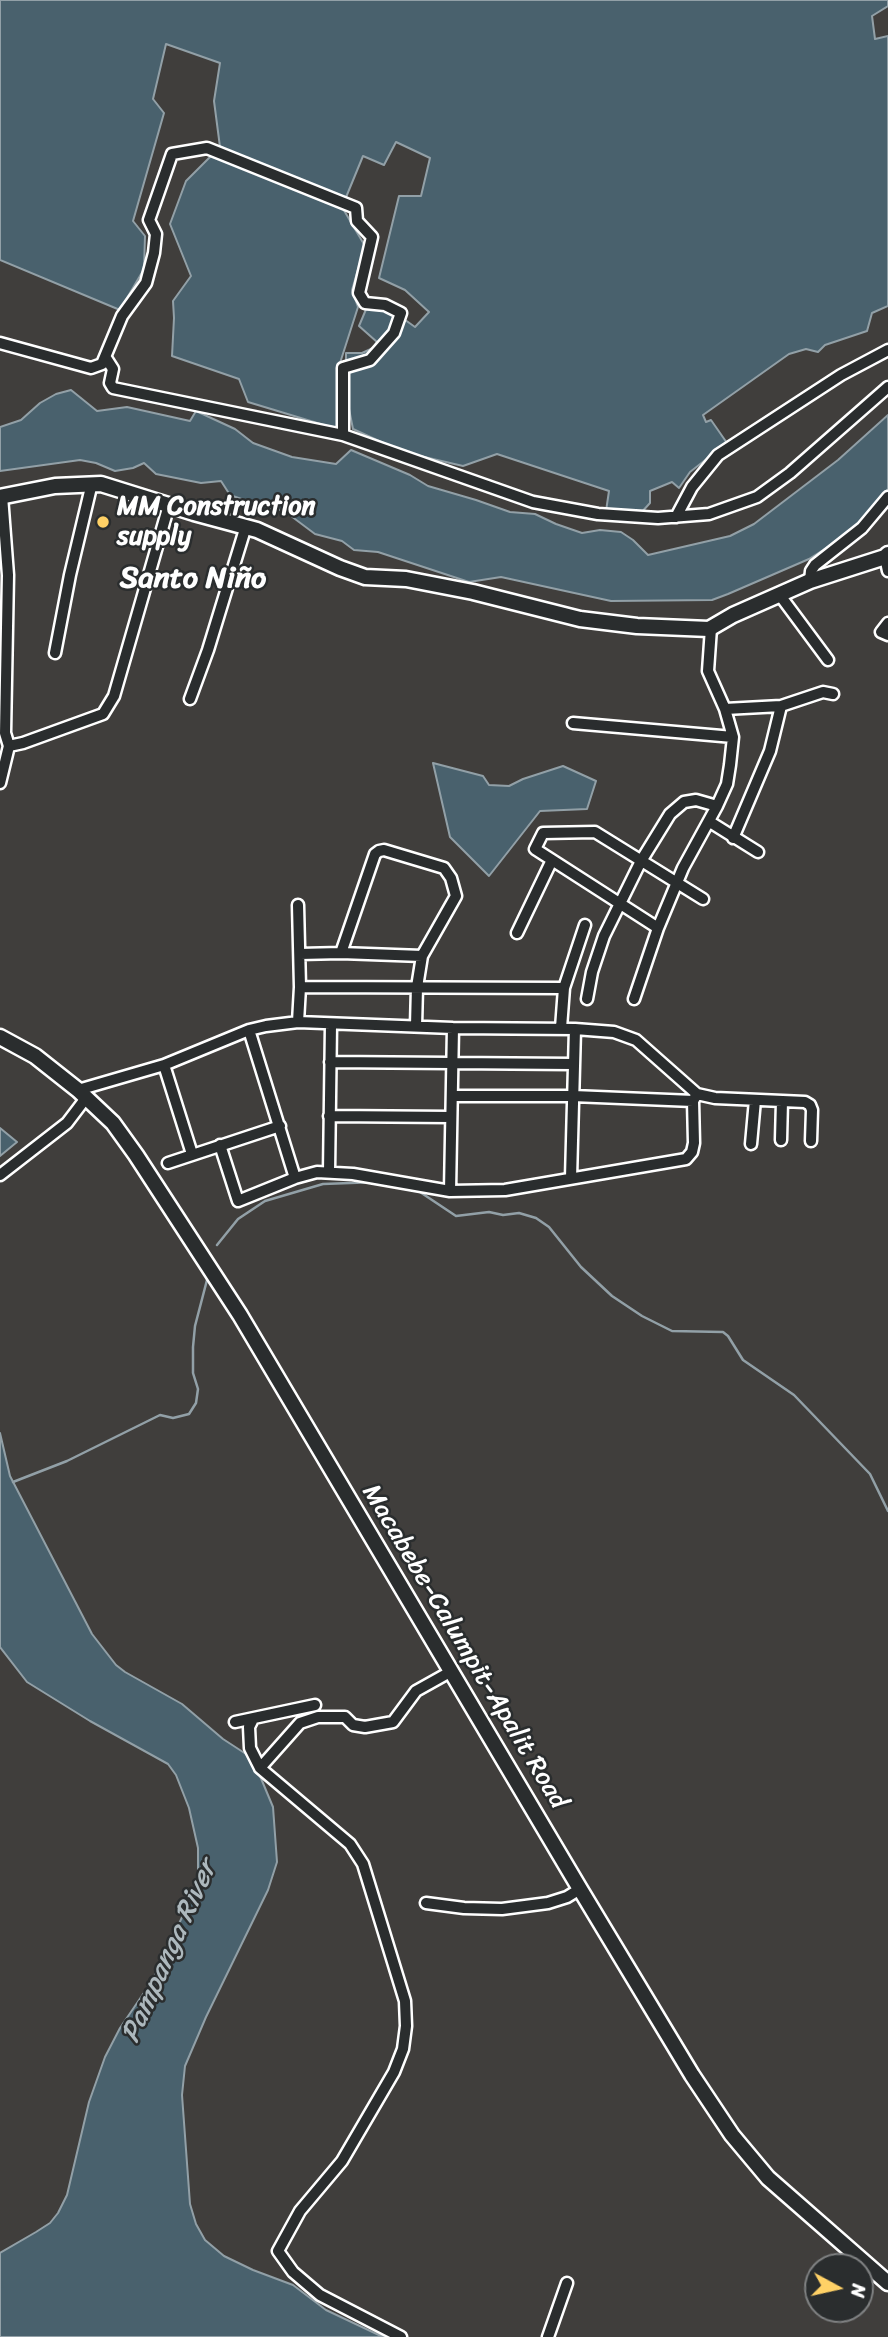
<!DOCTYPE html>
<meta charset="utf-8">
<style>
body{margin:0}
#map{position:relative;width:888px;height:2337px;overflow:hidden;background:#403e3c;font-family:Sriracha,sans-serif}
canvas{display:block}
.north{position:absolute;left:804px;top:2253px;width:70px;height:70px;box-sizing:border-box;background:#2a2d2e;border:2px solid #7f8182;border-radius:50%;rotate:98deg;font-size:19px;font-weight:700;line-height:28px;text-align:center;color:#fff}
.north::after{content:'';display:block;margin:auto;width:24px;height:32px;background:#ffd166;clip-path:polygon(50% 0,100% 100%,50% 72%,0 100%)}
</style>
<div id="map">
<canvas width="888" height="2337"></canvas>
<div class="north">N</div>
</div>
<script>
const c = document.querySelector('canvas').getContext('2d');
c.lineJoin = 'round';
function fill(path, color) {
  c.fillStyle = color;
  c.fill(path, 'evenodd');
}
function shape(rows) {
  const path = new Path2D();
  for (const r of rows) {
    path.moveTo(r[0], r[1]);
    for (let i = 2; i < r.length; i += 2) path.lineTo(r[i], r[i + 1]);
  }
  return path;
}
function stroke(path, color, width, dash) {
  c.strokeStyle = color;
  c.lineWidth = width;
  c.lineCap = dash ? 'butt' : 'round';
  c.setLineDash(dash || []);
  c.stroke(path);
}
function drawText(font, color, halo, rows, align = 'center') {
  c.font = font + ' Sriracha,sans-serif';
  c.lineWidth = 5;
  c.setLineDash([]);
  c.textBaseline = 'middle';
  c.strokeStyle = halo;
  c.fillStyle = color;
  for (const [text, x, y, turn = 0] of rows) {
    c.save();
    c.translate(x, y);
    c.rotate((+turn || 0) * Math.PI / 180);
    c.textAlign = isNaN(turn) ? turn : align;
    if (halo) c.strokeText(text, 0, 0);
    c.fillText(text, 0, 0);
    c.restore();
  }
}
const water = shape([
 [0,0,888,0,888,6,872,16,875,39,888,36,888,306,872,313,867,331,825,345,818,352,806,349,789,354,703,415,706,422,711,420,727,443,690,472,679,488,672,482,650,491,650,503,640,514,606,511,609,491,497,454,463,466,403,452,353,429,346,394,346,353,362,353,373,348,377,342,359,326,367,307,387,307,415,327,429,312,405,290,379,278,399,196,421,196,430,158,396,142,384,165,363,156,342,207,365,246,352,290,358,307,340,363,337,429,248,402,239,379,172,356,174,318,173,301,191,276,170,224,186,181,220,147,214,101,220,63,166,44,153,99,164,113,133,221,145,236,144,269,120,310,0,260,0,0],
 [71,390,97,411,127,407,190,421,196,411,235,429,253,443,292,457,336,464,351,450,410,475,428,486,476,500,510,512,535,514,556,524,582,533,600,530,621,532,633,540,648,555,730,536,754,524,838,460,888,415,888,489,854,529,831,545,809,559,728,594,712,600,611,601,501,577,469,582,378,552,354,550,342,541,315,534,283,510,263,509,260,512,250,502,230,495,221,481,201,483,156,474,144,463,133,468,115,471,96,463,80,460,0,471,0,427,21,420,40,403,56,394,71,390],
 [433,763,483,776,489,785,509,786,523,779,563,766,596,781,587,809,540,811,489,876,450,837,433,763],
 [0,1128,17,1142,0,1156,0,1128],
 [0,1433,10,1476,92,1634,116,1665,125,1672,182,1704,223,1739,246,1754,260,1776,273,1807,277,1862,268,1890,206,2017,185,2066,182,2095,190,2204,196,2224,205,2240,224,2256,253,2270,293,2285,326,2310,383,2337,0,2337,0,2253,36,2232,50,2223,58,2213,67,2195,89,2102,105,2057,120,2028,152,1981,192,1896,198,1874,198,1848,189,1808,176,1775,168,1764,90,1721,27,1682,0,1647,0,1433]
]);
fill(water, '#49616d');
stroke(water, '#92a0a7', 2);
stroke(shape([
 [417,1190,456,1216,489,1212,503,1215,519,1213,536,1218,549,1227,581,1267,612,1296,642,1316,672,1331,723,1332,728,1336,743,1360,794,1395,870,1474,888,1511],
 [217,1245,238,1219,265,1201,323,1184,377,1182],
 [13,1482,67,1461,160,1415,173,1418,189,1414,196,1403,198,1389,193,1373,193,1347,195,1326,207,1280]
]), '#92a0a7', 2.5);
const street = shape([
 [0,343,91,368,102,364,122,316,146,283,154,253,156,234,149,220,172,154,207,148,356,208,357,221,372,237,359,293,365,303,385,305,401,313,394,333,370,360,343,368,343,435],
 [106,358,113,369,110,383,113,388,343,435,533,502,598,514,658,518,709,514,757,497,790,473,888,387],
 [676,517,692,487,718,455,841,375,888,350],
 [885,557,888,571],
 [810,581,811,571,815,565,862,528,888,497],
 [779,594,828,660],
 [888,623,881,632,888,635],
 [55,653,70,575,92,483],
 [190,699,208,650,246,526],
 [725,709,781,706],
 [573,723,733,737],
 [9,746,23,743,103,714,114,696,169,505],
 [0,783,9,746,5,733,8,575,2,496],
 [710,822,758,852],
 [733,838,770,751,781,706,823,692,833,694],
 [658,928,535,849,543,833,595,832,703,899],
 [517,933,552,860],
 [341,953,375,854,379,851,384,850,444,868,451,878,456,896,422,956,417,987,416,1026],
 [300,954,341,953,422,956],
 [300,987,564,988],
 [587,999,592,972,604,936,641,861,670,814,684,802,696,800,717,806],
 [634,999,658,928,683,868,717,806,727,784,730,765,733,737,725,709,708,671,711,628],
 [298,1022,300,987,298,905],
 [561,1028,564,988,585,925],
 [249,1030,295,1178],
 [330,1062,573,1064],
 [164,1065,192,1154],
 [78,1090,164,1065,249,1030,266,1026,298,1022,453,1028,575,1029,614,1032,636,1040,697,1094,715,1098,805,1102,810,1105,812,1110,811,1141],
 [452,1096,573,1096,693,1101],
 [329,1116,451,1117],
 [781,1140,782,1101],
 [751,1144,755,1100],
 [220,1145,238,1201,295,1178,317,1172,353,1174,450,1191,505,1190,686,1159,692,1152,694,1143,693,1101,697,1094],
 [168,1163,280,1126],
 [329,1172,331,1025],
 [0,1175,67,1123,86,1098],
 [571,1178,575,1029],
 [450,1191,453,1028],
 [253,1719,249,1727,250,1748,260,1768],
 [235,1722,315,1705],
 [426,1903,464,1908,502,1909,548,1903,567,1897,580,1889],
 [401,2337,320,2295,293,2272,278,2251,300,2211,342,2161,394,2072,403,2049,406,2026,405,2001,363,1864,350,1844,260,1768,300,1723,318,1717,345,1717,353,1725,365,1727,393,1722,416,1691,450,1672],
 [548,2337,567,2283]
]);
const secondary = shape([
 [0,497,55,486,101,484,194,513,257,530,340,568,365,577,406,579,473,592,580,619,637,626,709,629,733,615,810,581,885,557,888,554],
 [0,1037,35,1056,78,1090,113,1123,136,1155,240,1315,580,1889,692,2075,732,2135,768,2178,888,2283]
]);
stroke(street, '#fff', 15);
stroke(secondary, '#fff', 19);
stroke(street, '#2a2d2e', 10);
stroke(secondary, '#2a2d2e', 14);
for (const [x, y, r, color] of [
 [103,522,7,"#ffd166"]
]) {
  const dot = new Path2D();
  dot.arc(x, y, r, 0, 2 * Math.PI);
  c.fillStyle = color;
  c.fill(dot);
  stroke(dot, '#2a2d2e', 2.5);
}
drawText('bold 26px', '#fff', '#2a2d2e', [
 ["MM Construction",117,507],
 ["supply",117,537]
], 'left');
drawText('26px', '#fff', '#2a2d2e', [
 ["Macabebe-Calumpit-Apalit Road",464,1647,59]
]);
drawText('italic 28px', '#adb8bd', '#2a2d2e', [
 ["Pampanga River",170,1952,-66]
]);
drawText('bold 30px', '#fff', '#2a2d2e', [
 ["Santo Niño",193,579]
]);
</script>
